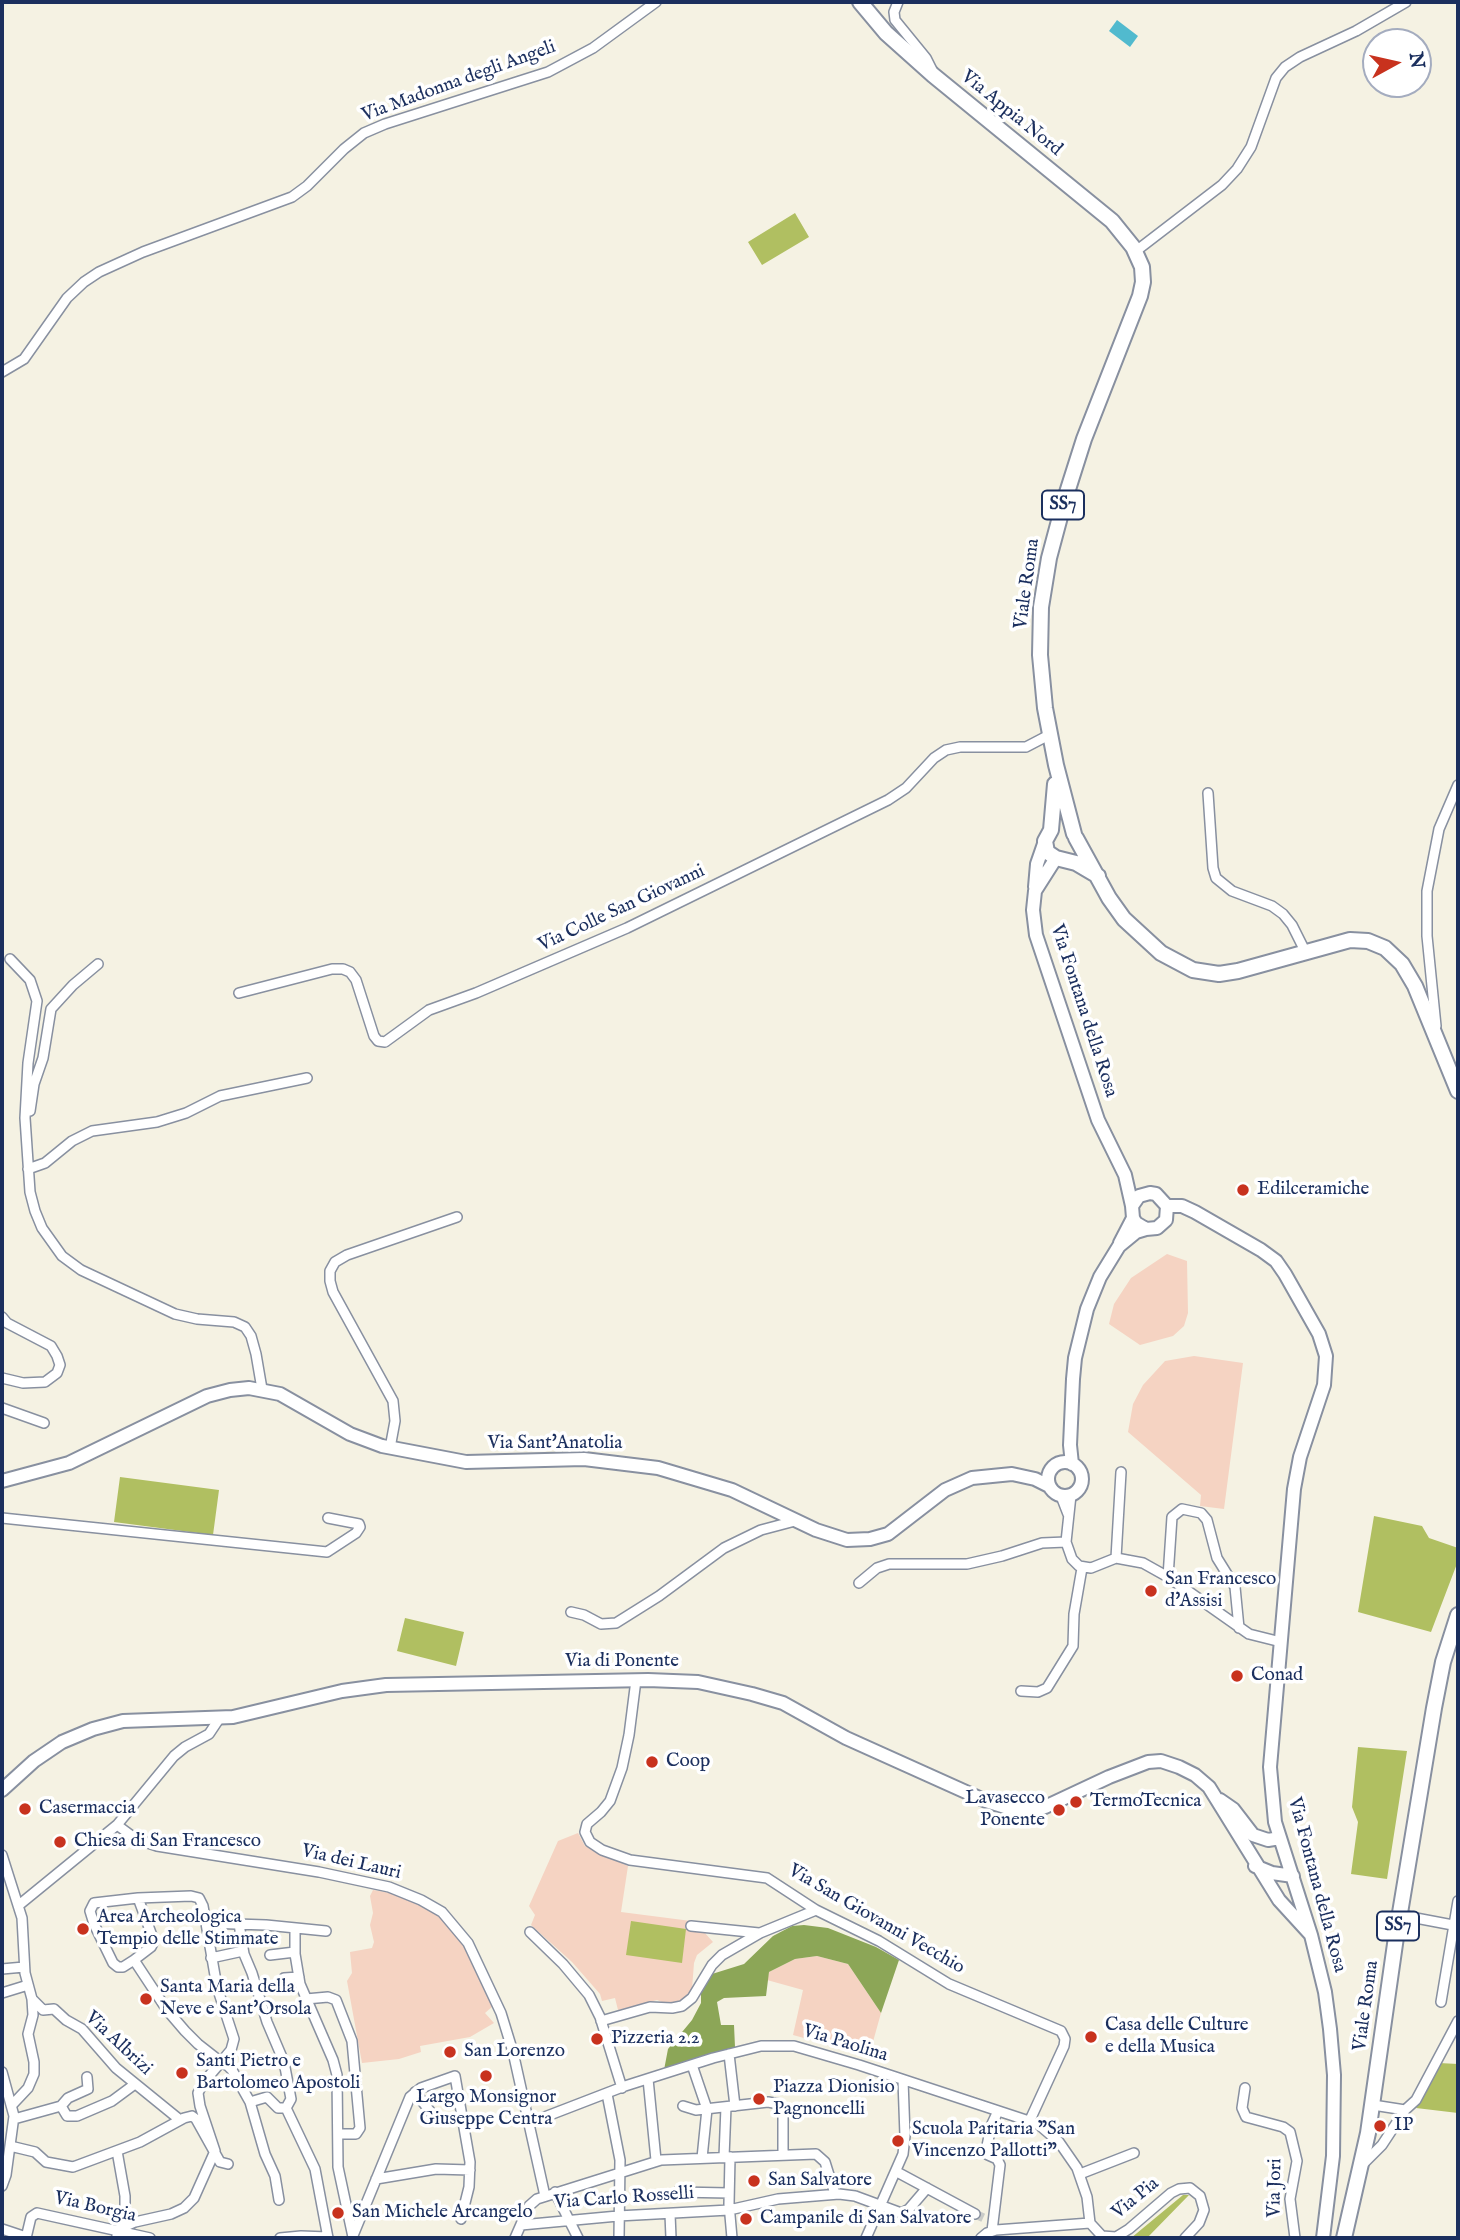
<!DOCTYPE html>
<style>
body{margin:0}
#map{position:relative;width:1460px;height:2240px;overflow:hidden;background:#f5f2e3;font-family:"IM FELL English",serif}
canvas{display:block}
.frame{position:absolute;inset:0;border:4px solid #1b2f5e;pointer-events:none}
.north{position:absolute;left:1362px;top:28px;width:70px;height:70px;box-sizing:border-box;background:#fff;border:2px solid #a4acbf;border-radius:50%;rotate:82deg;font-size:19px;font-weight:700;line-height:28px;text-align:center;color:#1b2f5e}
.north::after{content:'';display:block;margin:auto;width:24px;height:32px;background:#c8321e;clip-path:polygon(50% 0,100% 100%,50% 72%,0 100%)}
</style>
<div id="map">
<canvas width="1460" height="2240"></canvas>
<div class="frame"></div>
<div class="north">N</div>
</div>
<script>
const c = document.querySelector('canvas').getContext('2d');
c.lineJoin = 'round';
function fill(path, color) {
  c.fillStyle = color;
  c.fill(path, 'evenodd');
}
function shape(rows) {
  const path = new Path2D();
  for (const r of rows) {
    if (r.length === 3) {
      path.moveTo(r[0] + r[2], r[1]);
      path.arc(r[0], r[1], r[2], 0, 2 * Math.PI);
      continue;
    }
    path.moveTo(r[0], r[1]);
    for (let i = 2; i < r.length; i += 2) path.lineTo(r[i], r[i + 1]);
  }
  return path;
}
function stroke(path, color, width, dash) {
  c.strokeStyle = color;
  c.lineWidth = width;
  c.lineCap = dash ? 'butt' : 'round';
  c.setLineDash(dash || []);
  c.stroke(path);
}
function drawText(font, color, halo, rows, align = 'center') {
  c.font = font + ' "IM FELL English",serif';
  c.lineWidth = 7;
  c.setLineDash([]);
  c.textBaseline = 'middle';
  c.strokeStyle = halo;
  c.fillStyle = color;
  for (const [text, x, y, turn = 0] of rows) {
    c.save();
    c.translate(x, y);
    c.rotate((+turn || 0) * Math.PI / 180);
    c.textAlign = isNaN(turn) ? turn : align;
    if (halo) c.strokeText(text, 0, 0);
    c.fillText(text, 0, 0);
    c.restore();
  }
}
fill(shape([
 [1167,1254,1187,1261,1188,1313,1184,1326,1173,1336,1140,1345,1109,1324,1114,1304,1131,1278],
 [1194,1356,1243,1363,1224,1509,1200,1506,1201,1495,1128,1432,1133,1404,1143,1385,1165,1361],
 [578,1833,585,1846,628,1866,621,1912,691,1921,690,1931,704,1932,713,1942,697,1955,694,1963,692,1989,683,2001,667,2004,657,2000,618,2010,615,1998,602,2001,600,1994,572,1962,531,1925,535,1915,529,1906,558,1841],
 [373,1890,403,1895,423,1904,441,1918,462,1943,479,1974,493,2006,485,2013,494,2023,470,2037,420,2046,421,2052,399,2059,362,2063,347,1981,352,1973,350,1952,372,1948,374,1942,370,1925,373,1913,370,1896],
 [817,1956,848,1964,881,2013,869,2056,793,2035,803,1990,767,1980,769,1972,795,1959]
]), '#f5d3c2');
fill(shape([
 [795,213,809,237,762,265,748,242],
 [120,1477,219,1490,213,1535,114,1522],
 [1374,1516,1422,1526,1429,1538,1458,1548,1458,1561,1431,1632,1358,1612],
 [405,1618,464,1632,456,1666,397,1651],
 [1358,1747,1407,1751,1387,1879,1351,1874,1358,1822,1352,1807],
 [631,1921,686,1929,682,1963,626,1955],
 [1439,2063,1458,2064,1458,2113,1416,2108],
 [1183,2195,1189,2195,1147,2238,1131,2238]
]), '#b0bf61');
fill(shape([
 [804,1925,828,1928,876,1947,899,1960,881,2013,848,1964,817,1956,795,1959,769,1972,766,1996,724,1998,717,2002,721,2025,734,2025,735,2047,664,2070,668,2049,692,2020,701,2003,701,1993,712,1974,744,1964,773,1936,792,1926]
]), '#8ca657');
fill(shape([
 [1117,20,1138,36,1130,47,1109,31]
]), '#51bace');
stroke(shape([
 [975,2214,986,2219]
]), '#c9cbc8', 9, [9, 4.5]);
const minor = shape([
 [898,2,894,12,895,20,926,58,932,70],
 [1136,251,1222,185,1237,169,1251,147,1276,78,1285,67,1300,57,1356,31,1406,2],
 [2,372,24,359,67,298,84,282,99,272,143,252,292,197,307,186,344,149,364,133,385,124,548,72,593,48,656,2],
 [1208,793,1213,868,1216,878,1232,891,1272,906,1283,914,1292,925,1305,951],
 [10,959,30,980,37,1001,28,1063,25,1118,30,1192,35,1211,42,1228,62,1256,81,1270,175,1314,197,1319,234,1322,245,1327,251,1336,256,1354,262,1389],
 [239,993,332,969,343,969,350,972,356,980,374,1036,378,1041,385,1042,429,1010,476,993,627,928,888,800,906,788,934,758,946,750,960,747,1026,747,1049,735],
 [1436,1026,1427,936,1427,891,1439,829,1458,785],
 [30,1111,34,1084,43,1058,51,1009,73,985,98,964],
 [28,1169,45,1163,72,1141,92,1131,157,1122,186,1113,220,1096,307,1078],
 [2,1317,7,1323,51,1346,57,1356,60,1365,57,1373,45,1382,23,1383,2,1378],
 [2,1408,44,1423],
 [390,1448,395,1421,393,1401,333,1292,330,1281,330,1271,335,1262,347,1255,457,1217],
 [1071,1495,1066,1542,1072,1559,1079,1566,1091,1568,1116,1558,1143,1563,1168,1577,1249,1634,1281,1642],
 [1061,1496,1068,1514],
 [2,1518,327,1552,356,1533,360,1527,359,1524,328,1518],
 [1116,1558,1121,1472],
 [1168,1577,1172,1517,1182,1509,1201,1513,1207,1520,1217,1558,1235,1587,1239,1628],
 [859,1583,877,1568,889,1564,967,1564,1002,1556,1042,1543,1066,1542],
 [571,1612,584,1615,601,1624,616,1623,659,1596,724,1548,761,1530,795,1521],
 [636,1680,629,1735,622,1768,610,1801,601,1812,587,1824,585,1832,590,1842,602,1850,630,1860,767,1878,816,1910,879,1941,949,1984,1061,2031,1065,2039,1064,2046,1030,2120],
 [1021,1691,1038,1692,1047,1688,1073,1646,1074,1614,1082,1568],
 [117,1825,136,1839,157,1846,319,1872,389,1887,421,1900,442,1912,468,1943,501,2013,513,2052,545,2196],
 [2,1855,22,1918,25,1973,32,1999,33,2015,28,2034,34,2062,34,2074,28,2088,12,2105],
 [19,1905,117,1825,174,1756,185,1747,209,1734,219,1719],
 [1400,1915,1458,1926],
 [206,1923,266,1925,326,1931],
 [239,1924,244,1954,252,1973,267,2022,284,2062,291,2099,286,2108],
 [691,1926,759,1933],
 [295,1928,295,1954,300,1984,333,2060,337,2075,338,2167,353,2237],
 [530,1932,563,1964,589,1995,600,2017,622,2088],
 [270,1955,295,1952],
 [211,1958,243,1951],
 [134,1960,151,1947,154,1941,138,1898],
 [2,1969,24,1967],
 [284,1978,299,1977],
 [2,1993,28,1985],
 [32,1999,43,2010,54,2009,66,2020,82,2029,116,2068,180,2120],
 [306,1999,328,1997,336,2000,352,2041,360,2128,356,2134,338,2134],
 [1441,2002,1458,1901],
 [601,2021,650,2007,672,2008,682,2006,692,1998,712,1965,722,1955,760,1933,816,1910],
 [729,2054,735,2106],
 [692,2065,707,2109,702,2158],
 [2,2072,14,2116,6,2175,2,2186],
 [648,2079,656,2160],
 [1245,2088,1242,2108,1246,2117,1283,2127,1290,2132,1297,2161,1290,2199,1295,2238],
 [415,2092,436,2119,445,2121,463,2117],
 [607,2094,620,2160,619,2238],
 [250,2102,265,2154,275,2176,279,2200],
 [1373,2105,1405,2110],
 [61,2106,68,2098,88,2089,87,2077],
 [683,2106,696,2110,768,2102,779,2104,783,2111,783,2153],
 [286,2108,315,2169,328,2238],
 [14,2119,61,2106,67,2116,77,2116,112,2101,135,2084],
 [529,2123,625,2086,713,2058,761,2046,794,2046,859,2065,1038,2124,1059,2142,1077,2168,1087,2197,1090,2223],
 [10,2146,35,2152,46,2162,73,2167,140,2142,184,2118,192,2116,196,2119,220,2162,228,2164],
 [117,2151,125,2196,125,2226],
 [724,2157,726,2107],
 [730,2157,729,2204,732,2238],
 [1362,2165,1382,2145,1405,2110,1416,2100,1458,2021],
 [897,2172,975,2214],
 [1080,2174,1134,2153],
 [376,2179,436,2169,470,2170],
 [555,2192,578,2238],
 [677,2192,729,2193],
 [670,2214,671,2238],
 [1090,2223,1102,2236,1116,2237,1129,2229,1171,2193,1179,2189,1190,2188,1200,2196,1204,2210,1199,2223,1185,2238],
 [521,2225,618,2216,729,2210,778,2199,839,2194,855,2196,901,2213,909,2209,927,2188],
 [2,2229,26,2237],
 [992,2231,1000,2165,997,2159,988,2155,987,2146,991,2126,998,2111],
 [26,2238,31,2217,37,2213,150,2238],
 [117,2238,117,2230,135,2222,171,2214,184,2208,194,2198,215,2151,200,2106,198,2093,203,2083,221,2062,231,2050,234,2039,217,1987,203,1906,199,1898,191,1896,138,1898,94,1903,90,1911,94,1924,113,1963,118,1967,123,1967,134,1960,167,2010,185,2031,198,2044,221,2062,228,2066,232,2070,250,2102,267,2097,278,2108,286,2108],
 [280,2238,301,2236,328,2237],
 [352,2238,410,2097,421,2088,455,2076,470,2162,469,2187,461,2219],
 [515,2238,529,2206,537,2199,661,2160,816,2154,825,2162,835,2194],
 [866,2238,903,2154,905,2136,903,2080],
 [981,2238,987,2233,996,2230,1090,2223]
]);
const secondary = shape([
 [1056,858,1035,891,1033,910,1036,935,1098,1120,1125,1175,1132,1206],
 [1035,887,1037,864,1045,841],
 [1167,1206,1182,1206,1195,1212,1261,1250,1276,1261,1285,1274,1319,1334,1326,1356,1324,1385,1300,1457,1294,1489,1270,1767,1275,1822,1311,1935,1325,1992,1330,2029,1334,2075,1333,2156,1323,2238],
 [1120,1243,1133,1218,1132,1206,1139,1196,1150,1193,1156,1194,1167,1206,1166,1220,1157,1228,1146,1229,1136,1223,1133,1218],
 [1065,1479,17],
 [1072,1464,1070,1445,1073,1379,1075,1358,1087,1309,1100,1277,1119,1246,1136,1232,1146,1229],
 [2,1481,69,1463,207,1396,230,1390,249,1388,280,1394,350,1434,382,1446,466,1462,584,1459,658,1468,732,1490,816,1530,847,1540,870,1539,888,1534,945,1490,972,1478,1012,1474,1035,1479,1049,1486],
 [2,1790,34,1761,62,1742,93,1729,123,1721,233,1717,342,1691,386,1685,648,1680,698,1682,752,1694,783,1703,846,1738,986,1801,1005,1807,1026,1810,1045,1807,1109,1777,1148,1762,1161,1761,1179,1767,1195,1775,1209,1787,1279,1900,1311,1935],
 [1220,1800,1233,1809,1253,1835,1268,1840,1280,1838],
 [1255,1866,1272,1873,1293,1876]
]);
const primary = shape([
 [860,2,886,33,933,75,1112,221,1133,247,1142,267,1143,282,1140,296,1084,439,1064,502,1049,558,1041,607,1040,655,1045,708,1056,765,1074,834],
 [1055,784,1051,830,1045,841,1047,852,1056,858,1076,863,1098,876],
 [1076,838,1109,898,1124,919,1161,953,1193,970,1219,974,1238,971,1350,940,1368,941,1385,948,1402,964,1415,986,1458,1091],
 [1344,2238,1368,2133,1396,1937,1434,1708,1443,1662,1458,1615]
]);
stroke(minor, '#8890a0', 12);
stroke(secondary, '#8890a0', 16);
stroke(primary, '#8890a0', 18);
stroke(minor, '#fff', 9);
stroke(secondary, '#fff', 12);
stroke(primary, '#fff', 14);
for (const [x, y, r, color] of [
 [1243,1190,7,"#c8321e"],
 [1151,1591,7,"#c8321e"],
 [1237,1676,7,"#c8321e"],
 [652,1762,7,"#c8321e"],
 [1076,1802,7,"#c8321e"],
 [25,1809,7,"#c8321e"],
 [1059,1810,7,"#c8321e"],
 [60,1842,7,"#c8321e"],
 [83,1929,7,"#c8321e"],
 [146,1999,7,"#c8321e"],
 [1091,2037,7,"#c8321e"],
 [597,2039,7,"#c8321e"],
 [450,2052,7,"#c8321e"],
 [182,2073,7,"#c8321e"],
 [486,2076,7,"#c8321e"],
 [759,2099,7,"#c8321e"],
 [1380,2126,7,"#c8321e"],
 [898,2141,7,"#c8321e"],
 [754,2181,7,"#c8321e"],
 [338,2213,7,"#c8321e"],
 [746,2219,7,"#c8321e"]
]) {
  const dot = new Path2D();
  dot.arc(x, y, r, 0, 2 * Math.PI);
  c.fillStyle = color;
  c.fill(dot);
  stroke(dot, '#fff', 2.5);
}
for (const [x, y, w] of [
 [1063,505,42],
 [1398,1926,42]
]) {
  const box = new Path2D();
  box.roundRect(x - w / 2, y - 14.5, w, 29, 5);
  c.fillStyle = '#fff';
  c.fill(box);
  stroke(box, '#1b2f5e', 2);
}
drawText('bold 18px', '#1b2f5e', null, [
 ["SS7",1063,505],
 ["SS7",1398,1926]
]);
drawText('19px', '#1b2f5e', '#fff', [
 ["Via Madonna degli Angeli",459,82,-20],
 ["Via Appia Nord",1011,114,39],
 ["Viale Roma",1028,584,-82],
 ["Via Colle San Giovanni",622,909,-25],
 ["Via Fontana della Rosa",1083,1011,72],
 ["Via Sant'Anatolia",555,1444],
 ["Via di Ponente",622,1662],
 ["Via dei Lauri",351,1863,13],
 ["Via Fontana della Rosa",1316,1885,75],
 ["Via San Giovanni Vecchio",876,1920,30],
 ["Viale Roma",1367,2006,-82],
 ["Via Albrizi",118,2044,43],
 ["Via Paolina",845,2044,17],
 ["Via Jori",1276,2188,-89],
 ["Via Carlo Rosselli",624,2199,-4],
 ["Via Pia",1136,2199,-39],
 ["Via Borgia",95,2208,13]
]);
drawText('19px', '#1b2f5e', '#fff', [
 ["Edilceramiche",1257,1190],
 ["San Francesco",1165,1580],
 ["d'Assisi",1165,1602],
 ["Conad",1251,1676],
 ["Coop",666,1762],
 ["Lavasecco",1045,1799,"right"],
 ["Ponente",1045,1821,"right"],
 ["TermoTecnica",1090,1802],
 ["Casermaccia",39,1809],
 ["Chiesa di San Francesco",74,1842],
 ["Area Archeologica",97,1918],
 ["Tempio delle Stimmate",97,1940],
 ["Santa Maria della",160,1988],
 ["Neve e Sant'Orsola",160,2010],
 ["Casa delle Culture",1105,2026],
 ["e della Musica",1105,2048],
 ["Pizzeria 2.2",611,2039],
 ["San Lorenzo",464,2052],
 ["Santi Pietro e",196,2062],
 ["Bartolomeo Apostoli",196,2084],
 ["Piazza Dionisio",773,2088],
 ["Pagnoncelli",773,2110],
 ["Largo Monsignor",486,2098,"center"],
 ["Giuseppe Centra",486,2120,"center"],
 ["IP",1394,2126],
 ["Scuola Paritaria \"San",912,2130],
 ["Vincenzo Pallotti\"",912,2152],
 ["San Salvatore",768,2181],
 ["San Michele Arcangelo",352,2213],
 ["Campanile di San Salvatore",760,2219]
], 'left');
</script>
